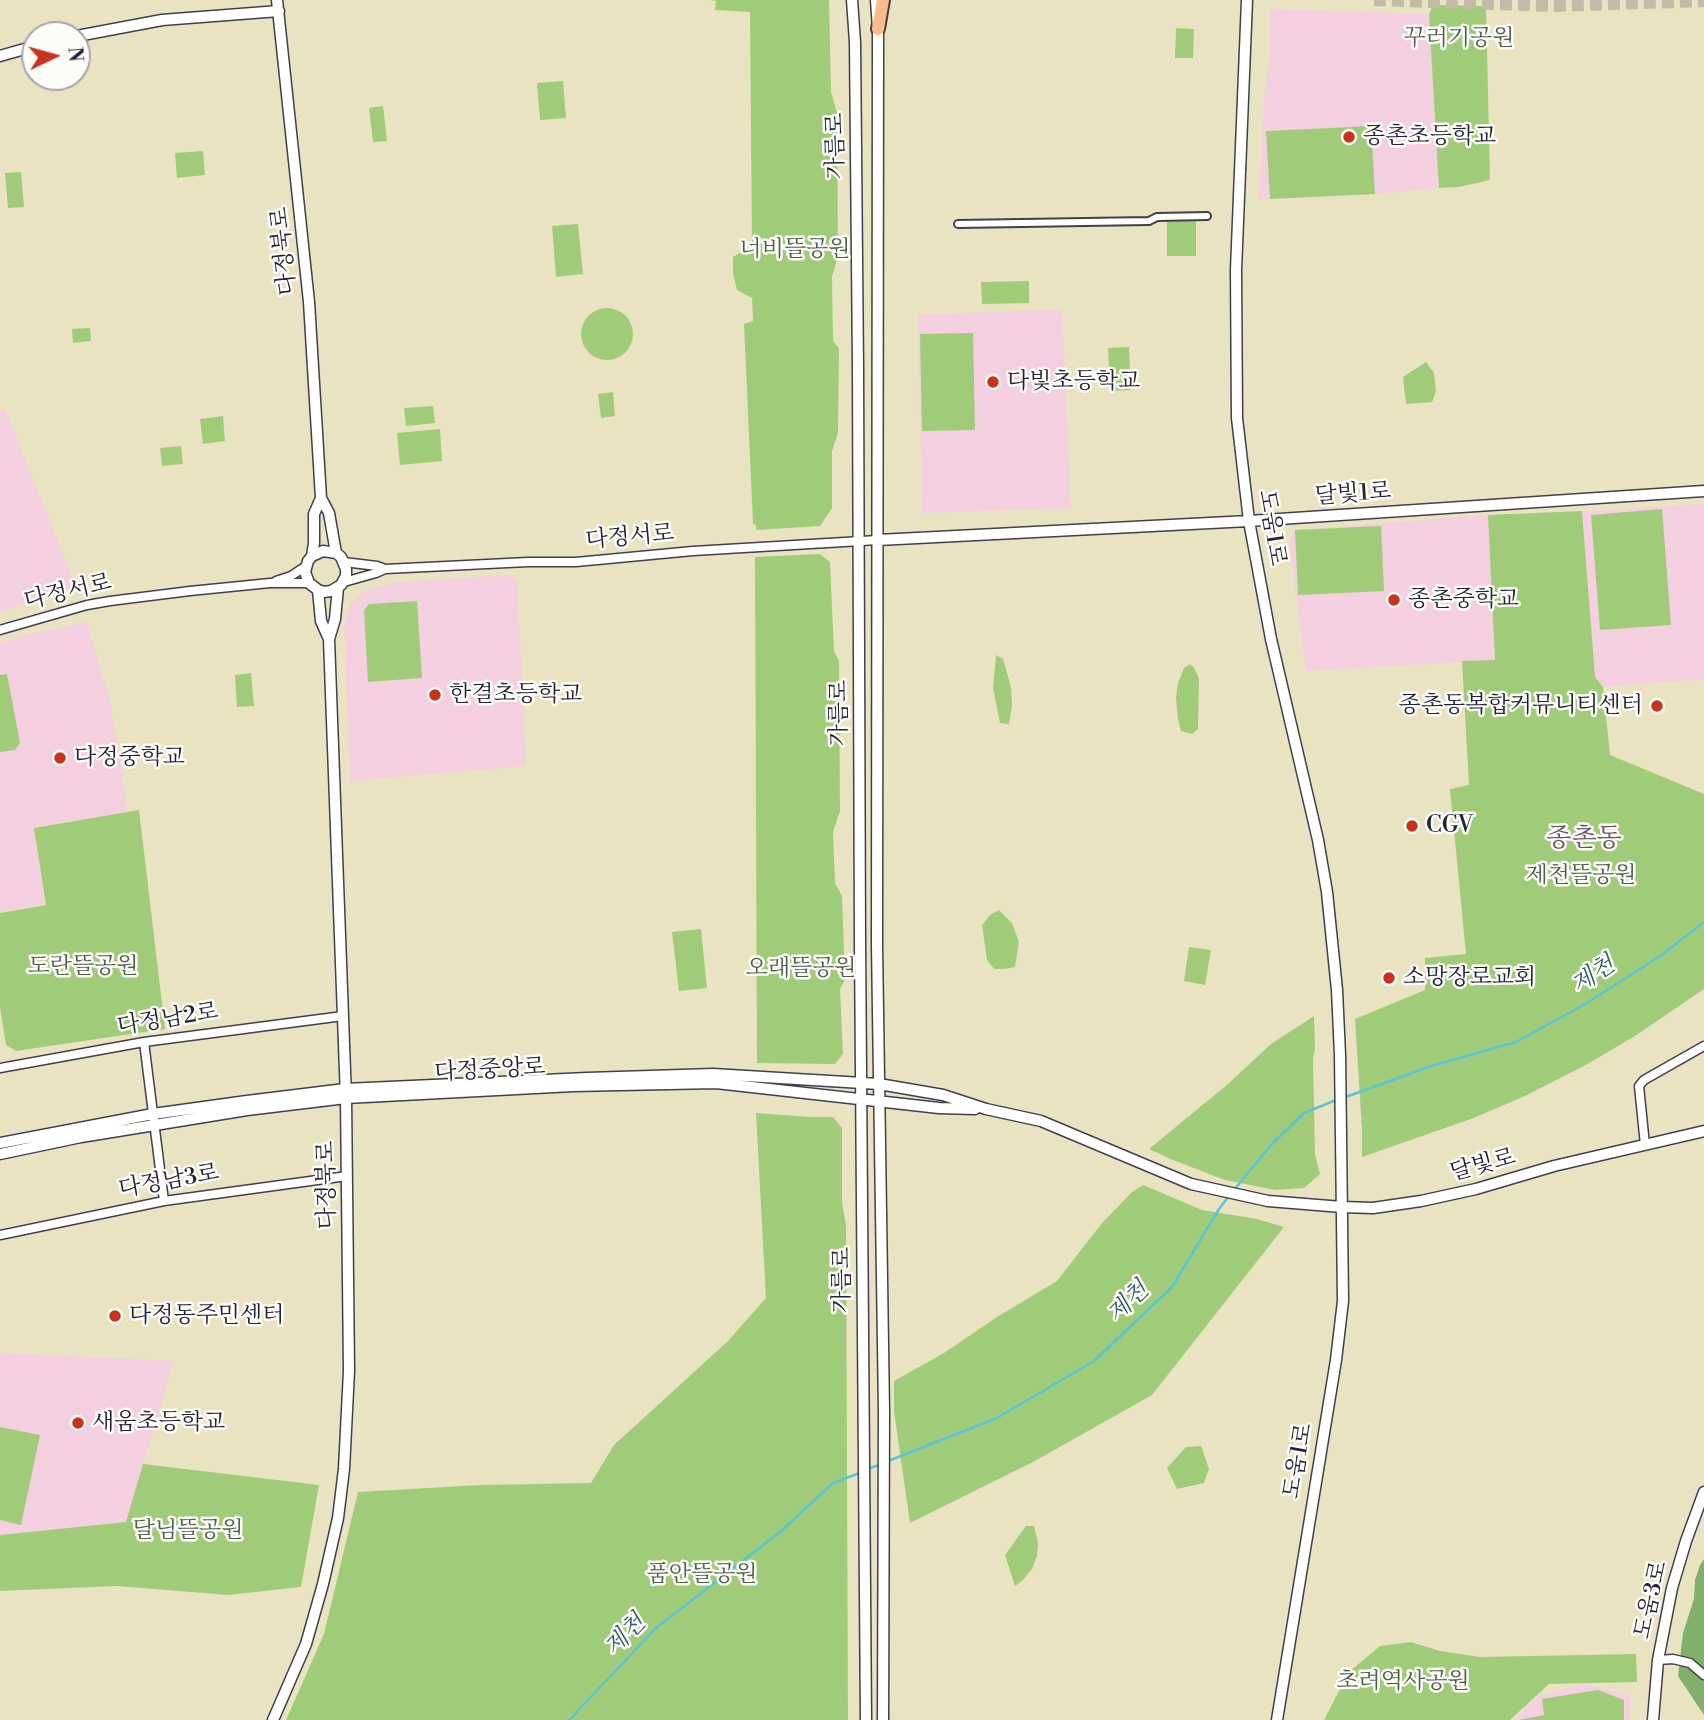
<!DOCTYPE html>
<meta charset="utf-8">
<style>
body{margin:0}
#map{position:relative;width:1704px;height:1720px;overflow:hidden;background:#eae3c1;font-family:"Libre Bodoni",serif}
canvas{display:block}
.north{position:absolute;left:21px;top:21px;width:70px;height:70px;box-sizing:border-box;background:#fdfcf7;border:2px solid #a5a5ac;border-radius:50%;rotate:85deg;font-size:19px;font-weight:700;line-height:28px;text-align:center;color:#22223b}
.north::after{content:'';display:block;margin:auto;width:24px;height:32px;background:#c8321e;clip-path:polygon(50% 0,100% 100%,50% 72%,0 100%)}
</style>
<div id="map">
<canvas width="1704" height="1720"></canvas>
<div class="north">N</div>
</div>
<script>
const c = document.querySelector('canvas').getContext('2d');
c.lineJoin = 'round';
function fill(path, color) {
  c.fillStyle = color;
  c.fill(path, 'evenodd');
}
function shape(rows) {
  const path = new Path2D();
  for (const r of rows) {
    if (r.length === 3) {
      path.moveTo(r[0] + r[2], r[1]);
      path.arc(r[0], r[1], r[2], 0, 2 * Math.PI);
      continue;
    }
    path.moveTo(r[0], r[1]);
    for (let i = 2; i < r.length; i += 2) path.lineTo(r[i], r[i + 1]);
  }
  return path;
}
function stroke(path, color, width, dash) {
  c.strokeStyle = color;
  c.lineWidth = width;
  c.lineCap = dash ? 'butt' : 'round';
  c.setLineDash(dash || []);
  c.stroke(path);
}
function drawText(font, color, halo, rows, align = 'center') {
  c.font = font + ' "Libre Bodoni","Noto Serif KR",serif';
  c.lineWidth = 5;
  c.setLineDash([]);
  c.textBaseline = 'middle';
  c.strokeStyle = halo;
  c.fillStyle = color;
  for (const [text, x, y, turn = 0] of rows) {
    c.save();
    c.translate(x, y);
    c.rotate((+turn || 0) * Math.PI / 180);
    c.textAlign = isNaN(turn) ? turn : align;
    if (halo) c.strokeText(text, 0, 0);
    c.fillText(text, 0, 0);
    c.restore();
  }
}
fill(shape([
 [1270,9,1429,14,1439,188,1375,194,1259,199,1265,85,1269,68],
 [1062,309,1071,508,922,513,918,315],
 [5,409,76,586,0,612,0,411],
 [1704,504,1704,679,1603,687,1595,677,1582,511],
 [1488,515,1495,660,1306,671,1289,540,1295,530],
 [510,575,517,580,526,766,350,781,344,623,350,604,366,590,398,582],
 [87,622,111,705,128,812,34,827,45,904,0,912,0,643,20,636],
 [0,1353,174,1361,126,1522,0,1535],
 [1585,1684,1630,1696,1629,1720,1514,1720,1540,1695]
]), '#f3cfe0');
fill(shape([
 [710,0,829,0,831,92,837,113,838,256,832,277,833,341,839,348,838,433,832,451,832,508,820,526,756,530,756,525,753,524,744,324,753,321,752,298,737,290,733,273,733,257,743,251,752,249,750,12,715,10,716,1],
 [1433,5,1486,6,1490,180,1459,187,1439,188,1429,14],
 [1176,28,1194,29,1193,58,1175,58],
 [563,81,566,118,540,120,537,83],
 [383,106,387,141,373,142,369,108],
 [1371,126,1375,194,1270,199,1266,131],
 [203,151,205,175,177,178,175,153],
 [21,172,24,207,8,208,5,173],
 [1167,221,1196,221,1196,256,1167,256],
 [578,224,583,274,556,277,552,226],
 [1029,281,1029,303,982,304,981,282],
 [607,334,26],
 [90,328,91,341,73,343,72,329],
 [973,333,975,430,922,431,920,334],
 [1129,347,1131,390,1110,391,1108,348],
 [1426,362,1434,373,1436,392,1432,402,1406,404,1403,377],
 [613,392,615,416,601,418,598,394],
 [433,406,435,423,406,426,404,408],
 [223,416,225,441,203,444,200,419],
 [440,429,442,461,400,465,397,433],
 [181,446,183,464,162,466,160,448],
 [1662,509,1671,625,1600,630,1591,515],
 [1582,511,1595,677,1603,687,1610,755,1704,794,1704,989,1635,1036,1584,1066,1525,1096,1471,1119,1362,1157,1362,1130,1355,1019,1425,990,1425,958,1466,954,1450,789,1469,785,1462,661,1495,660,1488,515],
 [1381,526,1384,591,1298,595,1295,530],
 [820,554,830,562,834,651,839,661,840,811,833,832,835,883,842,896,845,979,840,989,843,1054,835,1064,757,1063,755,557],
 [417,601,422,678,368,682,364,610,369,604],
 [996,655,1003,659,1011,687,1012,706,1009,724,1000,723,993,688],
 [1190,664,1194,668,1199,678,1198,729,1192,734,1181,731,1178,719,1176,698,1178,683,1184,668],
 [251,673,254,706,237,707,235,675],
 [7,674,20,743,15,750,0,752,0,675],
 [139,810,165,1029,16,1051,6,1045,0,1007,0,913,46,905,34,828],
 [999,910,1012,923,1019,942,1015,967,1005,969,994,969,987,960,982,925,990,915],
 [701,929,707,988,679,991,672,932],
 [1189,947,1211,950,1205,985,1184,981],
 [1314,1016,1315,1048,1313,1059,1315,1155,1320,1174,1304,1188,1275,1190,1225,1180,1173,1160,1149,1149,1228,1084,1271,1044],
 [756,1113,810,1117,833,1117,842,1128,842,1203,846,1225,848,1720,286,1720,324,1634,358,1492,481,1485,591,1483,614,1445,727,1342,766,1298],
 [1143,1185,1202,1210,1257,1219,1284,1227,1152,1395,1033,1462,910,1523,894,1411,894,1381,944,1353,997,1317,1057,1281,1102,1223,1132,1192],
 [0,1427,40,1435,21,1525,0,1520],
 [1201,1446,1209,1469,1204,1483,1177,1489,1167,1468,1186,1447],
 [143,1464,319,1485,301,1587,228,1595,117,1586,0,1591,0,1535,126,1522],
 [1026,1526,1034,1526,1038,1543,1037,1556,1032,1569,1022,1581,1015,1586,1005,1555],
 [1411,1642,1440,1651,1480,1657,1636,1654,1637,1682,1549,1684,1510,1720,1324,1720,1349,1672,1380,1646],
 [1598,1690,1624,1700,1624,1720,1519,1720,1544,1715,1542,1699]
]), '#a0cc79');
fill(shape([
 [1704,1559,1704,1715,1678,1676,1683,1633,1694,1599,1695,1580,1700,1565]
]), '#80b069');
stroke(shape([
 [1343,1098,1428,1067,1516,1042,1587,1003,1663,954,1704,922],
 [1233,1191,1272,1144,1304,1113,1336,1100],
 [888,1461,997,1418,1094,1361,1172,1287,1219,1209,1229,1196],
 [868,1469,881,1464],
 [569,1720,656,1628,780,1532,833,1483,862,1472]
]), '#59c4d3', 2.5);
stroke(shape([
 [1374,0,1554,6,1704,1]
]), '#c2bca6', 12, [12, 6]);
const pedestrian = shape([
 [958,224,1149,221,1157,217,1207,216]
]);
const minor = shape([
 [344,562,377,566,385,569,528,562,576,562,693,551,878,540],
 [276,581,291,576,306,566],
 [344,582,376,573,385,569],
 [0,630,87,605,110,601,190,591,270,583,309,583],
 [144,1042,164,1201],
 [0,1068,144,1042,343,1016],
 [1645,1145,1639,1086,1644,1080,1704,1046],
 [0,1235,164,1201,347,1176],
 [1658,1660,1673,1659,1690,1663,1704,1675]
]);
const tertiary = shape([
 [277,0,309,302,321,498,314,514,314,543,312,556,308,561,305,572,309,583,318,590,324,592,331,591,341,585,346,576,346,569,341,557,336,553,323,551,312,556],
 [852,0,855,42,858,369,860,943,866,1720],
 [876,0,878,29,877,945,884,1411,883,1720],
 [1247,0,1236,270,1237,418,1249,521,1271,639,1318,840,1327,892,1337,990,1340,1055,1343,1301,1336,1360,1277,1720],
 [77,36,162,20,279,11],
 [0,56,35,46],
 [321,498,329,513,336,553],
 [878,540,1249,521,1704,491],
 [318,590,321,621,329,639],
 [0,1143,153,1114,247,1101,345,1089,587,1078,713,1074,879,1084,943,1095,986,1109,1041,1121,1191,1184,1268,1201,1342,1207,1373,1208,1421,1201,1476,1189,1554,1166,1704,1131],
 [0,1154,81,1137,247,1110,346,1098,573,1086,716,1083,939,1108,975,1109],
 [273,1720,306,1644,323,1584,338,1518,344,1469,349,1371,346,1098,329,639,335,619,338,588],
 [1653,1720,1658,1660,1672,1588,1686,1541,1704,1492]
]);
const primary = shape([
 [878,29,883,0]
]);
stroke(pedestrian, '#403f4f', 10);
stroke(minor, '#403f4f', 11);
stroke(tertiary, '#403f4f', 13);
stroke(primary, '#403f4f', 16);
stroke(pedestrian, '#fff', 6);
stroke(minor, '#fff', 8);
stroke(tertiary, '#fff', 10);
stroke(primary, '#fabc8b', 12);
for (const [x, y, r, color] of [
 [1349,137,7,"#c8321e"],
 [993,382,7,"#c8321e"],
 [1394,600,7,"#c8321e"],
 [435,695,7,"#c8321e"],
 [1657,706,7,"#c8321e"],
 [60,758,7,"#c8321e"],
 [1412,826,7,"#c8321e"],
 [1389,978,7,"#c8321e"],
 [115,1316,7,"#c8321e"],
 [78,1423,7,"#c8321e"]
]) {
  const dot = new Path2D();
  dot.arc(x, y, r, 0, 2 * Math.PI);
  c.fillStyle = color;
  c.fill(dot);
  stroke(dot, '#fdfcf7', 2.5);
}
drawText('23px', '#4e5e51', '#fdfcf7', [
 ["꾸러기공원",1459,39],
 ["너비뜰공원",795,250],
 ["제천뜰공원",1581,876],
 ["도란뜰공원",83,967],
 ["오래뜰공원",801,969],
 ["달님뜰공원",188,1531],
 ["품안뜰공원",702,1575],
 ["초려역사공원",1403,1682]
]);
drawText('23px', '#22223b', '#fdfcf7', [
 ["종촌초등학교",1363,137],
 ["다빛초등학교",1007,382],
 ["종촌중학교",1408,600],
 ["한결초등학교",449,695],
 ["종촌동복합커뮤니티센터",1643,706,"right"],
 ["다정중학교",74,758],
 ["CGV",1426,826],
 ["소망장로교회",1403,978],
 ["다정동주민센터",129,1316],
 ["새움초등학교",92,1423]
], 'left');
drawText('23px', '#22223b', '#fdfcf7', [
 ["가름로",837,146,-91],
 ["다정북로",285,251,-96],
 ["달빛1로",1353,495,-4],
 ["도움1로",1271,528,81],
 ["다정서로",630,538,-5],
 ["다정서로",68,593,-13],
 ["가름로",840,713,-90],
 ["다정남2로",168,1020,-9],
 ["다정중앙로",490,1071,-3],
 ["달빛로",1483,1166,-15],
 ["다정남3로",169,1182,-10],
 ["다정북로",328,1185,-91],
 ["가름로",843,1280,-90],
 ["도움1로",1299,1461,-80],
 ["도움3로",1652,1600,-77]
]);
drawText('italic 24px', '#355b70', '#fdfcf7', [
 ["제천",1594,976,-34],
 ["제천",1129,1303,-44],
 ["제천",626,1636,-45]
]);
drawText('26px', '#6b5070', '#fdfcf7', [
 ["종촌동",1584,840]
]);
</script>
